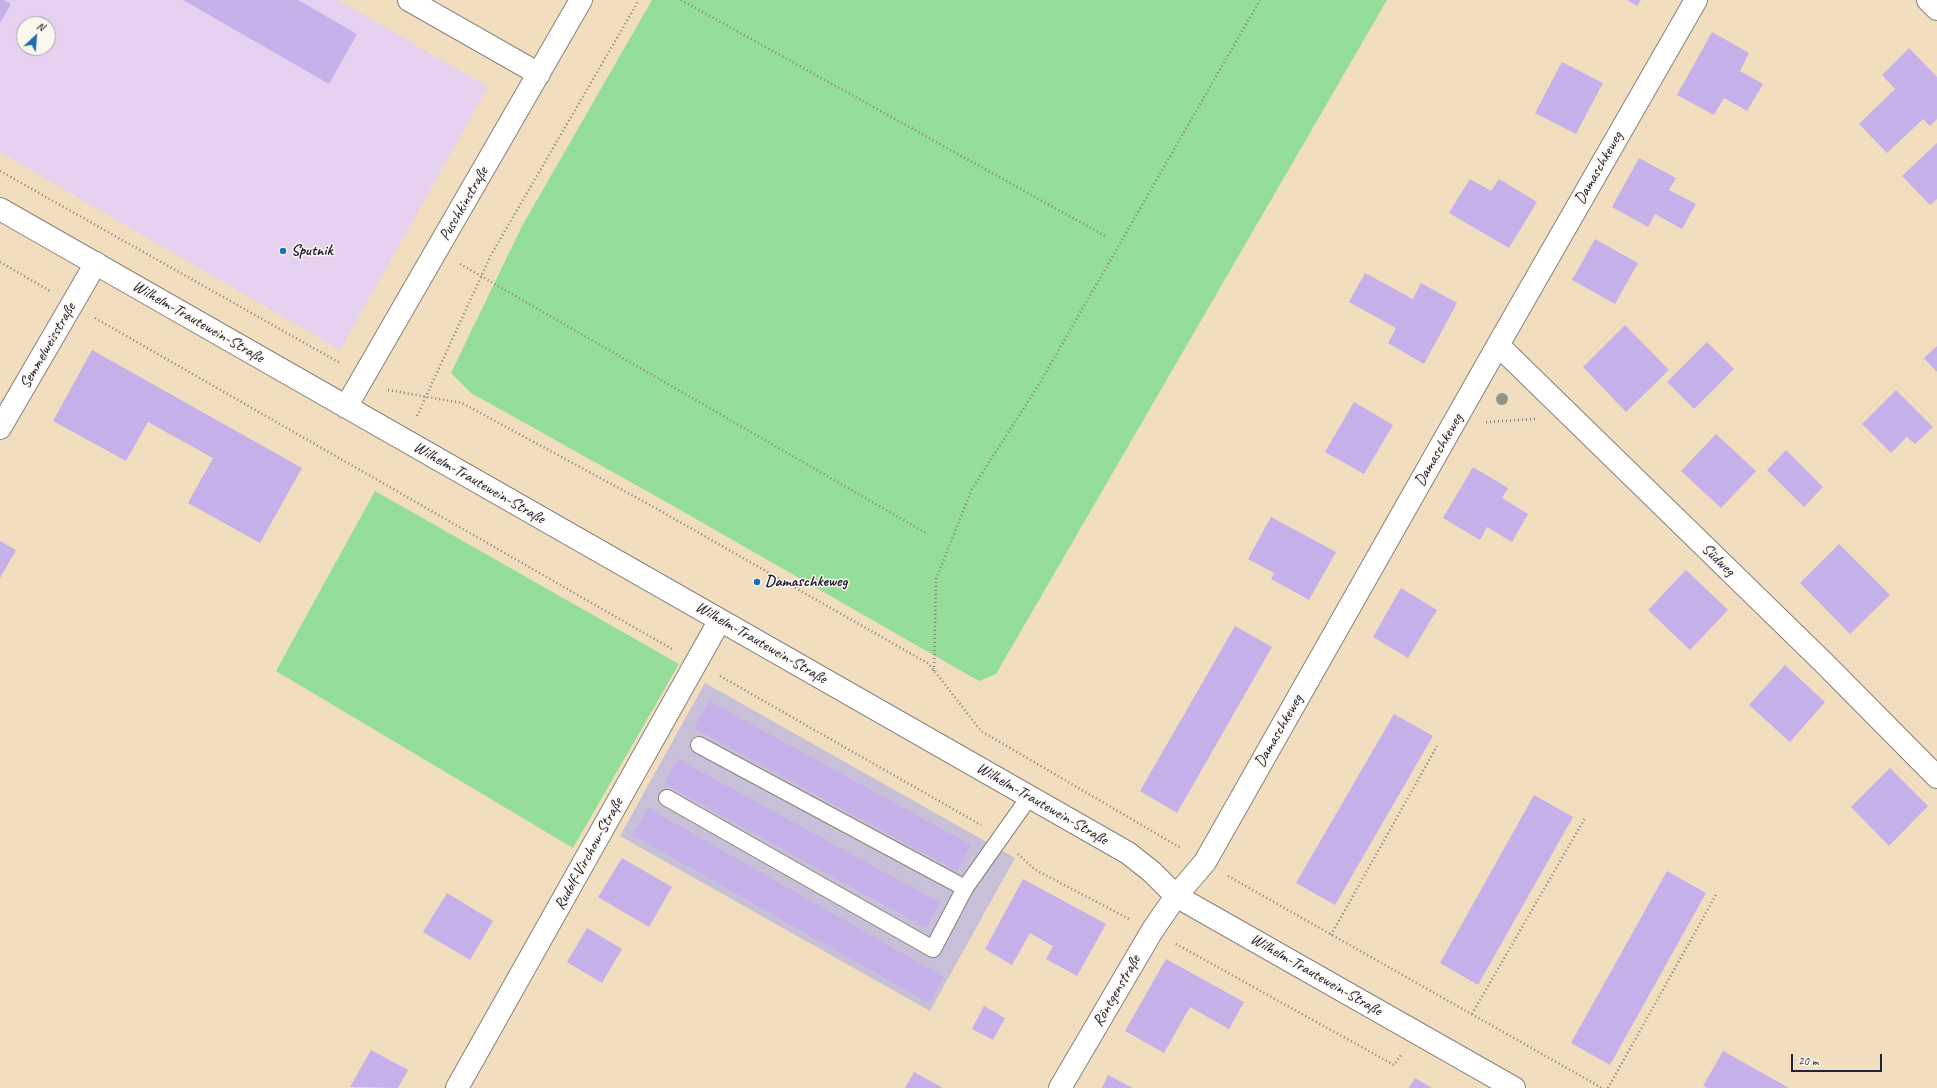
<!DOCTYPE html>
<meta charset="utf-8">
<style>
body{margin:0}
#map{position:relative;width:1937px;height:1088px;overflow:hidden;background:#f1debf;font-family:Caveat,sans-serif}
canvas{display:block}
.north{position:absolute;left:16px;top:16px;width:40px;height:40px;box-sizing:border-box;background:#fbf7ec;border:1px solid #a4a2a5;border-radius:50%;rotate:26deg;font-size:11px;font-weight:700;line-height:16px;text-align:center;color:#22223b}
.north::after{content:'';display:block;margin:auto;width:14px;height:18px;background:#1f6fb2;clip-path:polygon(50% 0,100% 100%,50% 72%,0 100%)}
.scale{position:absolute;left:1791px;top:1054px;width:91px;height:18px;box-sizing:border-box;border:2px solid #22223b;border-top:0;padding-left:5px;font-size:12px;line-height:14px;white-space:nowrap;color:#22223b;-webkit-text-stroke:3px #fbf7ec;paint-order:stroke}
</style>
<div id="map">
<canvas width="1937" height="1088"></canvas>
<div class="north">N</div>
<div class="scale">20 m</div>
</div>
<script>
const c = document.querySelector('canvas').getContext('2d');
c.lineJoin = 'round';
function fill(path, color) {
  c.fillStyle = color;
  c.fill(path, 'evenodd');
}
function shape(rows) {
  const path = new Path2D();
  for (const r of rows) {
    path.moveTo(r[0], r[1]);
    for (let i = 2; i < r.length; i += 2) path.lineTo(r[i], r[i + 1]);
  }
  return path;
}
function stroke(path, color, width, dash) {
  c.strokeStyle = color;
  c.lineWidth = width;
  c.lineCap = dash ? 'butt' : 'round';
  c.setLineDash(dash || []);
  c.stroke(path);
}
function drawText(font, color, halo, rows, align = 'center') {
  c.font = font + ' Caveat,sans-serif';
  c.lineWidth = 3;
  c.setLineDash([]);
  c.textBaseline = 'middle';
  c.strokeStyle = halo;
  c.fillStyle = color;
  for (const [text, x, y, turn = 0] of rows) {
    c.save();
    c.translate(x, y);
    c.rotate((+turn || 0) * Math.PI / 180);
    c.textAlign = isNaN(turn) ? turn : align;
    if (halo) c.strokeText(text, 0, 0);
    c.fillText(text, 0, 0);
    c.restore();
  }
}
fill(shape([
 [0,0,338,0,488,87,340,350,0,152],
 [24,24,48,24,48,48,24,48]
]), '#e6d2f0');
fill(shape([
 [705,683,1015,858,930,1011,620,836]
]), '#c8bfd8');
fill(shape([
 [652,0,1387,0,996,674,979,681,661,499,471,393,451,373,522,226],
 [375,491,679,664,573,848,276,671]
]), '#94de9a');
fill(shape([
 [0,0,4,0,11,4,0,23],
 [183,0,298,0,357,34,329,84],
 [1627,0,1641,0,1637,6],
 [1712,32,1749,53,1740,71,1763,84,1747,111,1724,98,1714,115,1677,95],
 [1909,48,1937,77,1937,119,1930,126,1923,119,1887,153,1859,124,1895,89,1882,75],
 [1562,62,1603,83,1576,134,1535,113],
 [1937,143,1937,199,1930,205,1902,176],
 [1639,158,1676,178,1669,190,1696,204,1682,229,1655,214,1648,227,1612,207],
 [1470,179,1491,191,1499,179,1537,202,1509,248,1449,213],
 [1595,239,1638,263,1615,304,1572,280],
 [1365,273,1413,299,1421,283,1457,303,1424,364,1388,343,1396,328,1349,302],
 [1625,325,1669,370,1626,412,1583,367],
 [1707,342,1734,369,1694,409,1667,382],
 [1937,346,1937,372,1924,358],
 [92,350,302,468,260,543,188,503,213,458,148,422,126,461,53,421],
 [1896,390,1933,427,1915,444,1907,437,1891,453,1862,424],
 [1354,402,1393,425,1364,474,1325,452],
 [1716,434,1756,471,1721,508,1681,471],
 [1786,450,1823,487,1804,507,1767,470],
 [1473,467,1508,488,1502,498,1528,514,1512,542,1487,527,1480,540,1443,518],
 [1271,517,1336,552,1309,600,1271,579,1274,573,1248,559],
 [0,541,16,550,0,578],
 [1839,544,1890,595,1850,634,1800,583],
 [1686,570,1728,610,1690,650,1648,610],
 [1401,588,1437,610,1408,658,1373,637],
 [1235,626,1272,647,1177,813,1140,791],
 [1785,665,1825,702,1790,742,1749,705],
 [709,701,971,845,957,871,694,728],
 [1394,714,1433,736,1335,905,1296,883],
 [678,759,940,903,926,928,665,784],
 [1890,768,1928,806,1889,846,1851,807],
 [1534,795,1573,817,1478,985,1440,963],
 [648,808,944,977,929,1003,633,835],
 [622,858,672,887,649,927,598,897],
 [1667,871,1706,893,1610,1065,1571,1043],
 [1023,879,1106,924,1077,976,1046,959,1053,946,1030,933,1012,965,985,949],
 [447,893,493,921,470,960,423,932],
 [587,928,622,949,602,983,567,962],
 [1166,959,1244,1002,1229,1029,1190,1007,1164,1053,1125,1031],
 [984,1006,1005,1018,993,1040,972,1029],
 [371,1050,408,1070,398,1088,350,1087],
 [1723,1051,1789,1088,1707,1088,1703,1086],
 [914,1072,943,1088,905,1088],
 [1108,1075,1133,1088,1102,1088],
 [1415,1078,1432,1088,1409,1088]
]), '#c7b1eb');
const service = shape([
 [699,745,965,888],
 [667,798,933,949,965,888,1030,796]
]);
const minor = shape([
 [409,0,539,74],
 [1928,0,1937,9],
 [0,209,1128,853,1152,872,1176,896,1514,1088],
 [1498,345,1823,662,1937,777],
 [346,407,581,0],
 [0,428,96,263],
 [457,1088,720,620],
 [1060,1088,1152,931,1176,896,1205,862,1498,345,1696,0]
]);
stroke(service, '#8a807d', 18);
stroke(minor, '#8a807d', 24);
stroke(shape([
 [681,0,1107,237],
 [0,171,340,363],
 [0,262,50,291],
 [460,264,926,533],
 [95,318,672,649],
 [388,390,462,403,650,505,929,664,981,731,1181,848],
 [417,416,491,255,639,0],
 [1486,422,1535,419],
 [934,671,936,579,972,489,1038,386,1260,0],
 [720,676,981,825],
 [1018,854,1034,869,1129,919],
 [1228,876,1602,1088],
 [1331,935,1437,746],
 [1176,944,1394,1065,1402,1054],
 [1472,1014,1585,818],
 [1608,1088,1717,893]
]), '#8a807d', 2.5, [1, 3]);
stroke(service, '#fff', 16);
stroke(minor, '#fff', 22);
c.fillStyle = '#929586';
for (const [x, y] of [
 [1502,399]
]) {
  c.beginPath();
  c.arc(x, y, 6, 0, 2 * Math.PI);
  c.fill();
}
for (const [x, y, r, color] of [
 [283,251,4,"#1f6fb2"],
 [757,582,4,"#1f6fb2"]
]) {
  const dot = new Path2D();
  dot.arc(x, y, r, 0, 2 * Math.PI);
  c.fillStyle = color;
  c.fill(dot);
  stroke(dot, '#fbf7ec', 1.5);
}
drawText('16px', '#22223b', '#fbf7ec', [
 ["Damaschkeweg",1599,168,-60],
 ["Puschkinstraße",464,204,-60],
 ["Wilhelm-Trautewein-Straße",198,322,30],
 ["Semmelweisstraße",48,346,-60],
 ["Damaschkeweg",1439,450,-60],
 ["Wilhelm-Trautewein-Straße",479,483,30],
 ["Südweg",1718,560,44],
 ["Wilhelm-Trautewein-Straße",761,643,30],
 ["Damaschkeweg",1279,731,-60],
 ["Wilhelm-Trautewein-Straße",1042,804,30],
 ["Rudolf-Virchow-Straße",589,854,-61],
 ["Wilhelm-Trautewein-Straße",1316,975,30],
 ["Röntgenstraße",1117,991,-60]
]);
drawText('bold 16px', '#22223b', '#fbf7ec', [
 ["Sputnik",291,251],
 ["Damaschkeweg",765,582]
], 'left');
</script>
